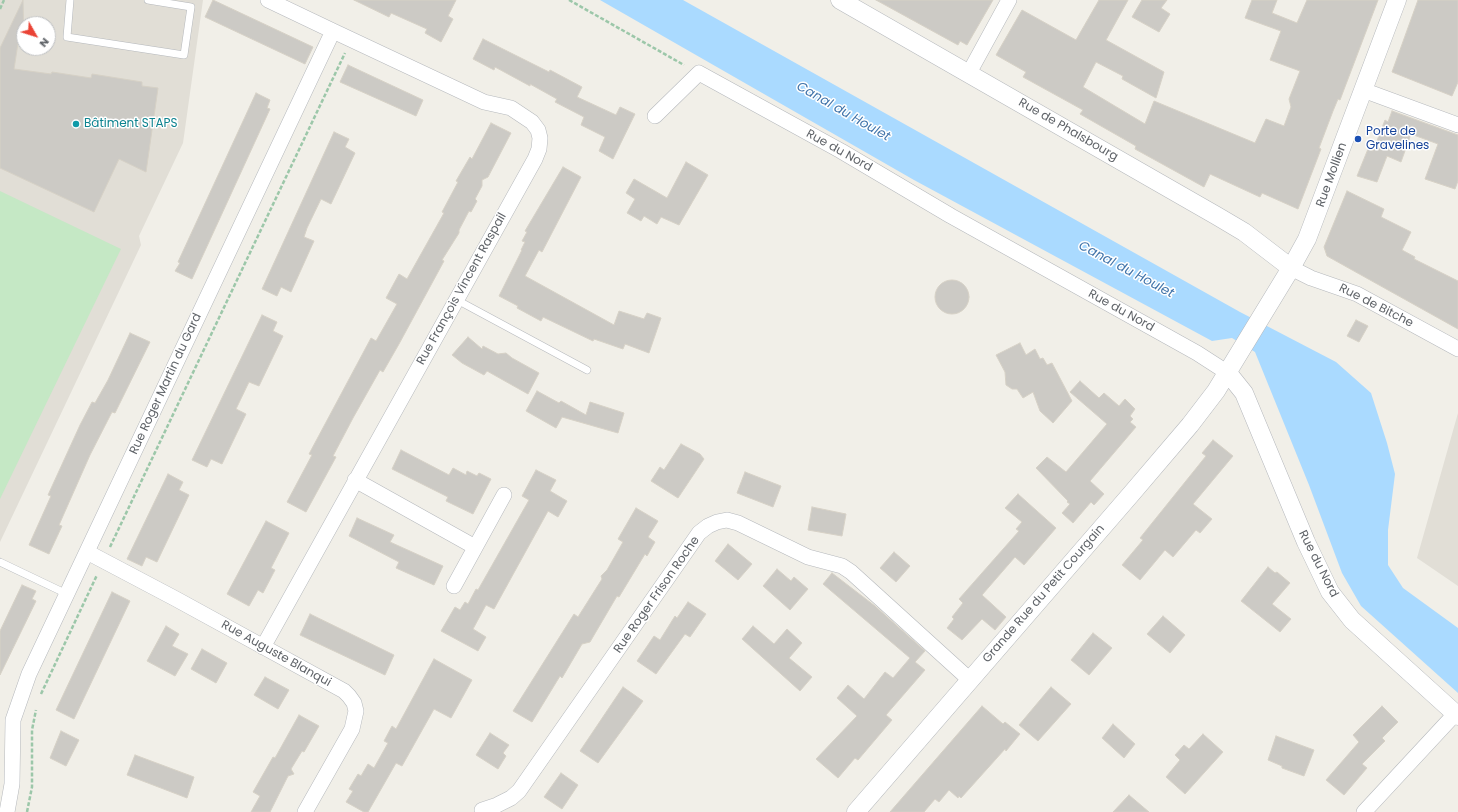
<!DOCTYPE html>
<meta charset="utf-8">
<style>
body{margin:0}
#map{position:relative;width:1458px;height:812px;overflow:hidden;background:#f1efe8;font-family:Poppins,sans-serif}
canvas{display:block}
.north{position:absolute;left:16px;top:16px;width:40px;height:40px;box-sizing:border-box;background:#fff;border:1px solid #bfc1c3;border-radius:50%;rotate:129deg;font-size:11px;font-weight:700;line-height:16px;text-align:center;color:#5f6368}
.north::after{content:'';display:block;margin:auto;width:14px;height:18px;background:#ea4335;clip-path:polygon(50% 0,100% 100%,50% 72%,0 100%)}
</style>
<div id="map">
<canvas width="1458" height="812"></canvas>
<div class="north">N</div>
</div>
<script>
const c = document.querySelector('canvas').getContext('2d');
c.lineJoin = 'round';
function fill(path, color) {
  c.fillStyle = color;
  c.fill(path, 'evenodd');
}
function shape(rows) {
  const path = new Path2D();
  for (const r of rows) {
    if (r.length === 3) {
      path.moveTo(r[0] + r[2], r[1]);
      path.arc(r[0], r[1], r[2], 0, 2 * Math.PI);
      continue;
    }
    path.moveTo(r[0], r[1]);
    for (let i = 2; i < r.length; i += 2) path.lineTo(r[i], r[i + 1]);
  }
  return path;
}
function stroke(path, color, width, dash) {
  c.strokeStyle = color;
  c.lineWidth = width;
  c.lineCap = dash ? 'butt' : 'round';
  c.setLineDash(dash || []);
  c.stroke(path);
}
function drawText(font, color, halo, rows, align = 'center') {
  c.font = font + ' Poppins,sans-serif';
  c.lineWidth = 3;
  c.setLineDash([]);
  c.textBaseline = 'middle';
  c.strokeStyle = halo;
  c.fillStyle = color;
  for (const [text, x, y, turn = 0] of rows) {
    c.save();
    c.translate(x, y);
    c.rotate((+turn || 0) * Math.PI / 180);
    c.textAlign = isNaN(turn) ? turn : align;
    if (halo) c.strokeText(text, 0, 0);
    c.fillText(text, 0, 0);
    c.restore();
  }
}
fill(shape([
 [0,0,203,0,183,143,139,236,141,245,0,542],
 [24,24,48,24,48,48,24,48],
 [1458,413,1458,586,1417,558]
]), '#e1ded6');
fill(shape([
 [0,191,121,249,0,499]
]), '#c5e8c5');
fill(shape([
 [600,0,683,0,1240,312,1336,362,1371,393,1387,443,1395,474,1388,530,1388,565,1403,588,1458,628,1458,693,1361,606,1342,573,1309,485,1255,352,1232,338,1212,341,914,180]
]), '#aadaff');
const building = shape([
 [23,0,24,44,18,43,14,69,51,74,52,72,91,78,92,74,142,82,142,86,158,88,146,172,119,159,94,212,0,168,0,48,23,0],
 [213,0,313,47,305,64,205,17,213,0],
 [354,0,456,0,448,16,453,19,441,42,425,33,427,29,391,13,389,17,354,0],
 [876,0,993,0,967,45,960,41,958,45,876,0],
 [1099,0,1128,0,1106,40,1164,72,1156,98,1122,79,1123,76,1096,62,1083,87,1145,124,1154,101,1255,143,1266,119,1284,126,1291,107,1289,99,1300,71,1270,60,1281,31,1245,18,1252,0,1277,0,1272,13,1297,23,1307,0,1378,0,1340,100,1338,99,1333,111,1319,148,1321,149,1298,209,1262,193,1260,197,1210,174,1204,187,1135,149,1136,146,1080,114,1083,110,1023,77,1026,72,996,55,1022,10,1076,40,1099,0],
 [1142,0,1167,0,1161,8,1170,14,1159,32,1132,17,1142,0],
 [1418,0,1458,0,1458,82,1452,96,1392,72,1418,0],
 [483,39,549,72,550,70,582,87,577,97,616,115,620,107,635,114,613,159,599,151,605,137,581,125,584,117,555,102,557,99,530,84,530,86,495,67,494,70,473,59,483,39],
 [348,65,423,100,416,116,340,82,348,65],
 [256,93,270,100,267,108,270,109,192,279,175,271,180,263,178,262,256,93],
 [1392,111,1458,135,1458,181,1455,189,1425,179,1438,144,1411,134,1401,162,1387,156,1377,182,1357,176,1368,149,1373,151,1385,120,1388,122,1392,111],
 [491,123,511,133,488,177,482,180,482,186,475,199,477,201,471,212,469,211,459,230,459,233,442,260,444,261,399,344,383,372,380,370,353,418,333,456,336,457,306,512,287,502,312,455,309,454,371,338,376,341,397,304,386,298,399,274,407,279,444,213,442,212,458,182,456,181,470,157,472,159,491,123],
 [334,132,349,139,345,147,355,153,331,204,321,199,307,228,304,237,314,241,291,292,281,287,277,296,262,289,334,132],
 [686,162,708,175,679,225,661,217,657,224,644,216,641,221,627,213,635,199,626,193,634,179,667,198,686,162],
 [563,167,581,177,542,252,539,250,525,276,614,325,619,311,644,319,647,313,661,318,649,353,625,344,623,349,594,339,593,341,543,317,541,321,517,308,518,306,499,296,522,250,521,250,525,242,522,241,527,232,525,231,563,167],
 [1347,191,1384,209,1381,217,1411,232,1402,250,1415,257,1414,259,1458,281,1458,329,1327,256,1324,247,1347,191],
 [952,297,17],
 [262,315,277,322,273,331,283,336,259,386,249,382,236,409,246,414,222,464,211,459,207,467,192,460,262,315],
 [1356,320,1368,326,1359,342,1347,336,1356,320],
 [130,333,150,342,115,413,112,412,90,455,59,525,62,526,49,554,29,545,51,496,48,495,80,425,92,402,95,403,108,380,130,333],
 [468,337,482,349,483,346,498,354,506,353,512,358,539,373,528,394,487,371,484,375,462,363,452,355,468,337],
 [1020,343,1026,355,1035,349,1040,359,1043,358,1047,365,1052,363,1072,401,1053,423,1040,411,1033,392,1023,398,1017,389,1012,389,1006,385,1005,372,996,355,1020,343],
 [1080,381,1099,398,1104,393,1119,406,1125,399,1135,409,1130,416,1133,419,1130,422,1136,427,1090,481,1104,494,1094,505,1091,502,1073,523,1062,513,1070,504,1067,502,1068,501,1036,468,1047,457,1066,472,1107,424,1070,392,1080,381],
 [537,391,559,403,561,401,586,415,590,402,624,413,618,433,562,417,556,428,526,411,537,391],
 [1213,440,1233,456,1193,504,1212,519,1200,533,1196,530,1173,557,1165,550,1140,580,1122,565,1143,540,1140,538,1206,456,1202,453,1213,440],
 [681,444,700,454,704,459,678,498,651,481,660,467,664,470,681,444],
 [401,450,449,475,453,468,466,475,467,471,477,476,479,473,491,479,473,514,446,501,448,497,392,469,401,450],
 [536,470,556,480,550,491,567,501,558,517,548,511,494,609,486,605,473,629,486,637,478,651,441,631,455,607,460,610,465,602,468,604,476,589,478,590,529,500,522,496,536,470],
 [745,472,781,486,773,507,737,493,745,472],
 [168,474,183,482,179,490,189,495,157,562,146,557,142,566,127,559,168,474],
 [1018,494,1056,528,1024,565,1015,557,982,595,1006,617,995,630,982,619,962,640,947,628,954,619,952,617,963,603,959,599,1019,531,1016,529,1022,522,1005,508,1018,494],
 [812,507,846,514,842,536,808,530,812,507],
 [636,508,658,521,648,537,655,542,647,556,645,554,619,597,617,596,590,642,582,644,562,678,560,676,532,722,513,711,574,614,578,617,602,579,601,576,607,570,623,542,618,539,636,508],
 [357,518,394,535,390,542,443,566,434,585,396,568,399,562,349,536,357,518],
 [266,521,289,533,271,568,275,570,263,593,258,590,249,606,227,594,266,521],
 [728,544,752,564,738,580,715,561,728,544],
 [894,552,910,566,896,582,880,568,894,552],
 [1268,567,1275,573,1277,572,1290,583,1272,604,1291,619,1280,632,1241,601,1268,567],
 [777,569,791,581,794,577,808,589,790,610,763,586,777,569],
 [832,573,875,606,925,651,915,662,925,670,886,715,892,720,858,760,855,758,838,778,816,759,857,716,837,698,848,685,864,699,885,672,893,678,910,658,823,584,832,573],
 [22,585,36,591,32,599,36,601,0,675,0,631,22,585],
 [112,592,130,601,74,719,56,710,112,592],
 [688,602,706,614,690,637,685,634,656,674,637,661,654,636,660,640,675,616,677,618,688,602],
 [310,614,394,655,385,675,300,635,310,614],
 [1163,616,1185,635,1170,653,1147,634,1163,616],
 [166,626,179,634,172,646,188,654,175,676,147,661,166,626],
 [753,626,774,644,787,629,802,643,789,658,812,677,800,691,742,639,753,626],
 [1093,633,1112,648,1089,675,1071,660,1093,633],
 [202,649,227,663,216,683,191,669,202,649],
 [434,659,472,680,451,718,434,709,402,766,396,763,368,812,364,812,346,802,353,791,349,789,358,774,361,776,368,764,374,768,388,743,384,741,392,726,396,729,434,659],
 [265,677,289,690,278,709,254,695,265,677],
 [623,687,643,701,598,763,580,751,623,687],
 [1051,687,1071,704,1038,741,1019,725,1051,687],
 [982,706,1003,724,1005,722,1020,734,1006,751,1005,749,961,798,959,796,958,798,949,790,939,802,935,799,924,812,890,812,982,706],
 [1382,706,1398,722,1382,738,1385,741,1362,764,1367,768,1344,795,1326,780,1359,742,1353,735,1382,706],
 [299,715,319,726,304,752,302,751,291,769,294,774,288,776,270,812,251,812,260,796,253,792,273,757,275,758,299,715],
 [1113,724,1135,744,1124,758,1102,738,1113,724],
 [61,731,79,740,66,766,50,758,61,731],
 [490,733,509,745,503,753,506,756,498,769,476,755,490,733],
 [1203,734,1223,752,1185,794,1166,777,1180,760,1175,755,1184,745,1189,749,1203,734],
 [1276,736,1314,750,1304,776,1282,768,1282,766,1268,760,1276,736],
 [135,755,194,777,187,798,127,775,135,755],
 [561,773,578,785,562,809,544,797,561,773],
 [1129,795,1149,812,1113,812,1129,795]
]);
fill(building, '#cccac5');
stroke(building, '#d6d1c6', 1);
const service = shape([
 [70,0,67,37,184,55,191,7,148,0],
 [457,300,587,370],
 [0,562,67,594]
]);
const minor = shape([
 [969,73,1009,0],
 [1363,90,1458,125],
 [655,116,699,73,841,151,951,216,1197,353,1228,373],
 [1291,268,1311,278,1357,294,1458,349],
 [355,480,475,547],
 [87,552,176,599,344,691,349,696,354,703,356,711,352,729,305,812],
 [454,586,504,495],
 [263,647,535,159,539,149,540,138,538,130,532,122,511,108,484,102,333,31],
 [482,810,497,805,511,798,519,791,699,533,708,526,717,522,727,520,738,523,808,557,842,566,851,572,970,680],
 [7,812,12,784,13,720,29,674,333,31,268,0],
 [1364,812,1455,714]
]);
const tertiary = shape([
 [840,0,1217,216,1244,232,1291,268],
 [1228,373,1244,393,1306,542,1330,592,1352,620,1458,716],
 [856,812,1132,493,1190,425,1216,391,1291,268,1307,239,1397,0]
]);
stroke(service, '#b5b8bc', 8);
stroke(minor, '#b5b8bc', 16);
stroke(tertiary, '#b5b8bc', 19);
stroke(shape([
 [569,0,684,65],
 [0,9,4,0],
 [110,547,345,53],
 [41,694,97,575],
 [27,812,32,787,32,730,36,710]
]), '#9cc7a9', 2.5, [4, 2]);
stroke(service, '#fff', 7);
stroke(minor, '#fff', 15);
stroke(tertiary, '#fff', 18);
for (const [x, y, r, color] of [
 [76,124,4,"#0f9aa8"],
 [1358,139,4,"#1a4fb4"]
]) {
  const dot = new Path2D();
  dot.arc(x, y, r, 0, 2 * Math.PI);
  c.fillStyle = color;
  c.fill(dot);
  stroke(dot, '#fff', 1.5);
}
drawText('12px', '#0d838f', '#fff', [
 ["Bâtiment STAPS",84,124]
], 'left');
drawText('12px', '#5f6368', '#fff', [
 ["Rue de Phalsbourg",1068,130,30],
 ["Rue du Nord",839,151,29],
 ["Rue Mollien",1332,175,-70],
 ["Rue François Vincent Raspail",462,289,-61],
 ["Rue de Bitche",1376,306,27],
 ["Rue du Nord",1121,311,29],
 ["Rue Roger Martin du Gard",166,384,-65],
 ["Rue du Nord",1318,564,63],
 ["Grande Rue du Petit Courgain",1044,594,-49],
 ["Rue Roger Frison Roche",657,595,-55],
 ["Rue Auguste Blanqui",276,654,29]
]);
drawText('12px', '#164399', '#fff', [
 ["Porte de",1366,132],
 ["Gravelines",1366,146]
], 'left');
drawText('italic 13px', '#4174aa', '#fff', [
 ["Canal du Houlet",843,112,30],
 ["Canal du Houlet",1126,270,28]
]);
</script>
